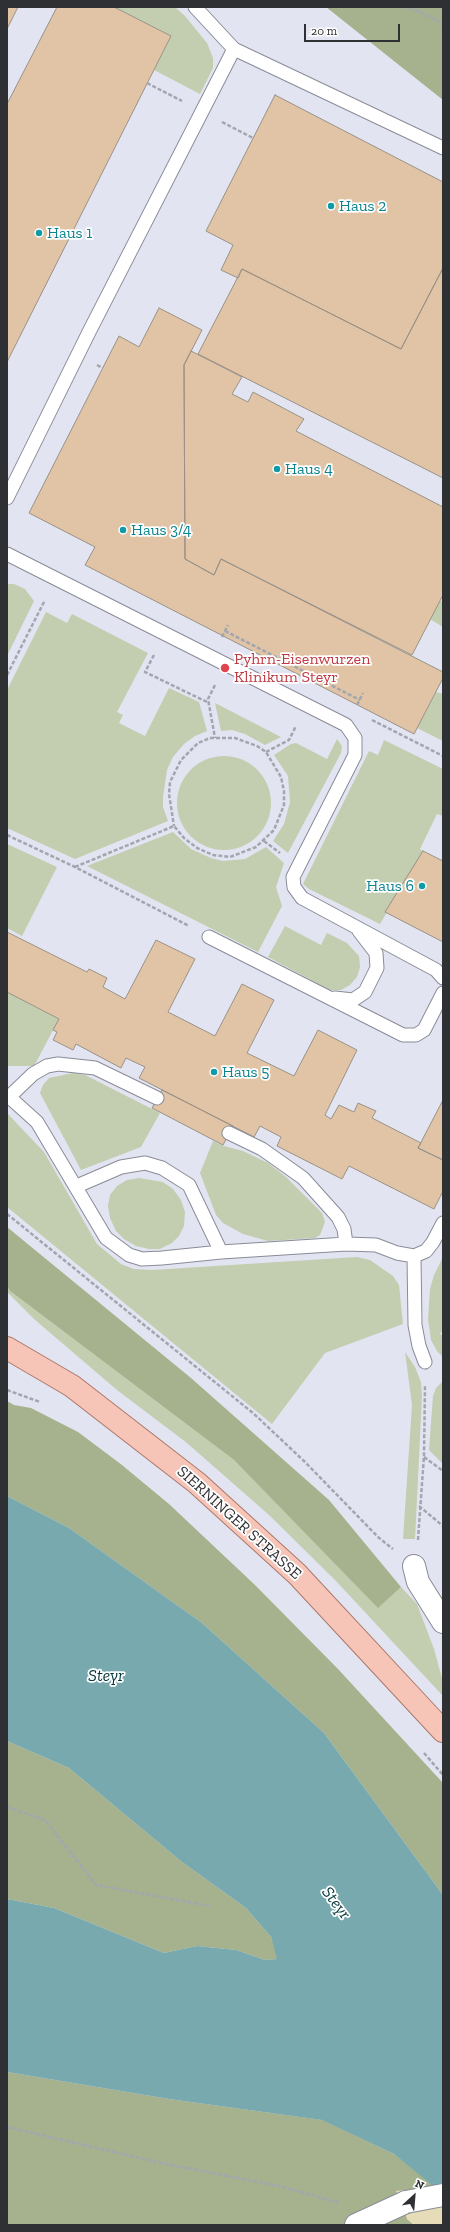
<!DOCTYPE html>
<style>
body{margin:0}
#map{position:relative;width:450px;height:2232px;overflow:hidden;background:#e2e5f1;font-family:"Zilla Slab",serif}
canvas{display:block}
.frame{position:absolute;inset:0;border:8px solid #2f3034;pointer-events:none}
.north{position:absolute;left:394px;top:2176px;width:40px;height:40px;-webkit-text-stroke:3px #fff;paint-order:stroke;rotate:26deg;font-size:11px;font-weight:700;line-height:16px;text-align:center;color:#2f3034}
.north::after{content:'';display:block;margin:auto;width:14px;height:18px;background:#2f3034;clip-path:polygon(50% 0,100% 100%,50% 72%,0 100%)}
.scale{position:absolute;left:304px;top:24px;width:96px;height:18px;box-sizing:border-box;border:2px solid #2f3034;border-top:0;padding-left:5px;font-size:12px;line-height:14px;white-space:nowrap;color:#2f3034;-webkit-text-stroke:3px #fff;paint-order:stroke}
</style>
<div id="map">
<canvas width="450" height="2232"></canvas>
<div class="frame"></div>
<div class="north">N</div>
<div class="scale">20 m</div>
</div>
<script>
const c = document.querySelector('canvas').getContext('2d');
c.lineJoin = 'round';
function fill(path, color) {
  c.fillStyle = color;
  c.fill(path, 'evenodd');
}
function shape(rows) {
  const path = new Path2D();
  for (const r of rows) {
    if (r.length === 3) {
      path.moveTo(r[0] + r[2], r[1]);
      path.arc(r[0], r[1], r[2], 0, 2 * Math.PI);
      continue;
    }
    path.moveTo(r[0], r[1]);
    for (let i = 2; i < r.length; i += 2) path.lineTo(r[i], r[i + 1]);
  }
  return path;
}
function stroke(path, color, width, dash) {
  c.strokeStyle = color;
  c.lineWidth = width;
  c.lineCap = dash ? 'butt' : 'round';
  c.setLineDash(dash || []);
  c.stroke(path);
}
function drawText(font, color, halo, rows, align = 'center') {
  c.font = font + ' "Zilla Slab",serif';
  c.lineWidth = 3.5;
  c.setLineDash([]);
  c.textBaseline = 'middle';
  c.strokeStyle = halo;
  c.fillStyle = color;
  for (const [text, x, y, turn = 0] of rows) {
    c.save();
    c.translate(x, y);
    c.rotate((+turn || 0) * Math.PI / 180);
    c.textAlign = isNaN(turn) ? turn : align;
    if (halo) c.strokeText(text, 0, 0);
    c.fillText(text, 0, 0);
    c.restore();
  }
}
fill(shape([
 [114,7,175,7,185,16,207,43,213,58,213,68,200,94,154,70,171,36],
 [7,584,14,584,25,589,34,601,7,656],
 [440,601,443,602,443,627,430,619],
 [46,612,67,623,72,614,148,653,117,712,123,715,119,723,145,736,169,688,199,702,207,731,195,736,184,744,173,757,167,770,163,797,163,807,168,821,75,859,7,828,7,690],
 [436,692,443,694,443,741,417,728],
 [215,703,281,737,265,745,245,734,232,730,221,731],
 [337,739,342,746,341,753,288,853,273,841,284,824,290,802,288,776,274,755,291,744,296,743,327,759],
 [384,740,443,769,443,816,437,814,420,849,423,851,380,924,309,889,303,884,369,751,378,755],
 [224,803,47],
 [173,832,191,849,211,858,223,861,245,859,266,847,284,863,276,887,282,906,258,952,87,866],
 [7,844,57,867,22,936,7,928],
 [285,926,321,945,327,933,347,943,359,956,360,967,357,977,350,985,341,990,330,990,268,957],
 [7,992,59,1019,34,1066,7,1066],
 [73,1073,85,1075,160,1113,141,1147,81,1170,40,1093,43,1085,49,1078],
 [7,1113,44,1152,97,1244,121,1264,134,1269,152,1270,357,1257,370,1260,393,1276,399,1285,403,1324,325,1353,272,1424,7,1207],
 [213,1141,224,1146,243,1151,268,1163,286,1177,322,1213,325,1222,320,1235,315,1238,268,1241,243,1234,223,1223,216,1215,200,1173],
 [139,1178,163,1182,173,1189,181,1200,185,1212,184,1226,179,1236,172,1243,160,1249,149,1249,136,1246,124,1239,116,1231,110,1218,108,1206,110,1195,117,1186,127,1180],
 [443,1257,443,1329,440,1334,443,1336,443,1357,437,1351,431,1340,428,1319,430,1289,434,1275],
 [7,1286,10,1291,234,1460,378,1607,401,1587,417,1604,434,1649,443,1682,443,1696,335,1580,269,1515,187,1443,117,1390,34,1319,7,1292],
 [405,1352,415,1367,421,1382,422,1396,415,1539,403,1539,412,1405],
 [443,1381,443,1464,429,1450,433,1396,436,1388]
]), '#c3cdaf');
fill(shape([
 [326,7,443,7,443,100],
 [7,1227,191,1378,329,1500,401,1587,378,1608,234,1460,10,1291,7,1286],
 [7,1401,14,1405,31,1408,78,1432,122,1465,169,1504,255,1585,338,1669,443,1783,443,1895,324,1733,202,1623,69,1528,7,1496],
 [7,1741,69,1768,182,1862,246,1908,271,1937,278,1959,265,1960,236,1950,197,1946,164,1953,54,1908,7,1899],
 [7,2072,169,2099,323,2120,394,2154,437,2187,407,2219,414,2225,7,2225]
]), '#a6b28d');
fill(shape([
 [437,2187,443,2194,443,2225,414,2225,407,2219,396,2191]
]), '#e6dcb7');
fill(shape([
 [7,1496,69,1528,202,1623,324,1733,443,1895,443,2194,394,2154,322,2120,169,2099,7,2072,7,1899,54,1908,164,1953,197,1946,236,1950,265,1960,277,1959,271,1937,246,1908,182,1862,69,1768,7,1741]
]), '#78a9ae');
const building = shape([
 [7,7,18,7,7,29,7,7],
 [57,7,114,7,171,36,7,362,7,104,57,7],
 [275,95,443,182,443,268,401,349,242,269,238,278,221,270,233,245,206,231,275,95],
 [443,268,443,478,198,354,242,269,401,349,443,268],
 [159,308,202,330,184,365,185,559,214,575,221,559,443,672,443,678,414,734,85,565,95,547,29,513,119,336,139,347,159,308],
 [191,351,242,377,232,394,248,402,253,392,304,419,296,431,443,507,443,595,412,655,221,559,214,575,185,559,184,365,191,351],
 [423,851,443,861,443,942,385,912,423,851],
 [7,932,87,972,89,969,107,978,103,987,125,999,156,940,195,959,168,1012,215,1036,242,984,274,1000,247,1053,294,1076,318,1030,357,1050,325,1115,331,1119,339,1105,354,1112,358,1103,376,1111,372,1118,421,1143,418,1148,443,1160,443,1191,434,1209,349,1166,342,1179,277,1146,281,1137,260,1126,254,1137,139,1078,145,1067,126,1058,121,1068,76,1044,73,1050,53,1040,57,1032,53,1030,59,1019,7,992,7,932],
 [162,1090,233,1126,223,1145,152,1108,162,1090],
 [443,1100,443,1160,418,1148,443,1100]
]);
fill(building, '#e0c4a5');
stroke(building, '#999187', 1);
const lane = shape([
 [234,49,443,148],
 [7,498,89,332,234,49,195,7],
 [7,554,346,725,355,738,355,755,293,877,294,887,302,898,436,970,443,978],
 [209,937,403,1035,416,1035,424,1030,443,993],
 [335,998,353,1000,365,992,377,968,376,953,359,931],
 [7,1095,37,1122,106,1238,129,1255,142,1259,162,1258,221,1252,346,1244,376,1245,397,1253,414,1256,426,1251,433,1242,443,1223],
 [10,1096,33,1074,47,1066,58,1064,95,1068,157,1098],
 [229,1133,262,1149,303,1178,338,1217,344,1229,346,1244],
 [77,1186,121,1167,145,1163,162,1168,189,1185,221,1252],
 [414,1256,415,1325,419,1346,425,1362]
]);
const street = shape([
 [414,1566,418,1582,443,1622],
 [356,2225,406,2202]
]);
const primary = shape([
 [7,1348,72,1386,197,1483,297,1574,443,1731]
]);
stroke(lane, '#898c97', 15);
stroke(street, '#898c97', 24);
stroke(primary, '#ac786a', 24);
stroke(shape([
 [403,7,418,11,443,24],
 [147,83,182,101],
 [222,122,253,138],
 [97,365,103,368],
 [225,631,360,700],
 [222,637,228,625],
 [154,655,145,672,209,703],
 [7,675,45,600],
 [215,685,208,699,215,738],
 [357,705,363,693],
 [372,720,443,756],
 [266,752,289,740,296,726],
 [7,835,75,867,189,926],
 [264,841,280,853],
 [75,867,174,826,184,838,197,848,213,855,230,857,256,847,274,830,284,805,284,791,281,777,266,752,257,746,235,738,210,738,198,743,181,760,170,782,169,794,174,826],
 [7,1214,253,1413,305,1462,378,1537,393,1549],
 [7,1390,40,1402],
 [424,1457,443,1471],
 [419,1506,443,1526],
 [418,1540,424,1456,425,1385],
 [424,1753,443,1775],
 [7,1807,45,1820,96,1885,210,1906],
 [7,2127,161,2163,279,2186,340,2203]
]), '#a3a5af', 2.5, [4, 2]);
stroke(lane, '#fff', 13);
stroke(street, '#fff', 22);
stroke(primary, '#f6c5b7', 22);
const streetBridge = shape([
 [406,2202,443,2195]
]);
stroke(streetBridge, '#898c97', 24, []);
stroke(streetBridge, '#fff', 22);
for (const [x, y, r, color] of [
 [331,206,4,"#0f9aa8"],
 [39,233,4,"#0f9aa8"],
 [277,469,4,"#0f9aa8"],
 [123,530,4,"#0f9aa8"],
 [225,668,5,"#e0444e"],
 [422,886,4,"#0f9aa8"],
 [214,1072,4,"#0f9aa8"]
]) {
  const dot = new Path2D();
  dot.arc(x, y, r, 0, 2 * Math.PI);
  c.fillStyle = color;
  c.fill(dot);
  stroke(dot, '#fff', 1.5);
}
drawText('16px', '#0d838f', '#fff', [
 ["Haus 2",339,206],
 ["Haus 1",47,233],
 ["Haus 4",285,469],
 ["Haus 3/4",131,530],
 ["Haus 6",414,886,"right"],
 ["Haus 5",222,1072]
], 'left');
drawText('16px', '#be3a42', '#fff', [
 ["Pyhrn-Eisenwurzen",234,659],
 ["Klinikum Steyr",234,677]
], 'left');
drawText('16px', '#2f3034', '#fff', [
 ["SIERNINGER STRASSE",239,1523,42]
]);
drawText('italic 17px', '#04363a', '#fff', [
 ["Steyr",106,1676],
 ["Steyr",336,1903,53]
]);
</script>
